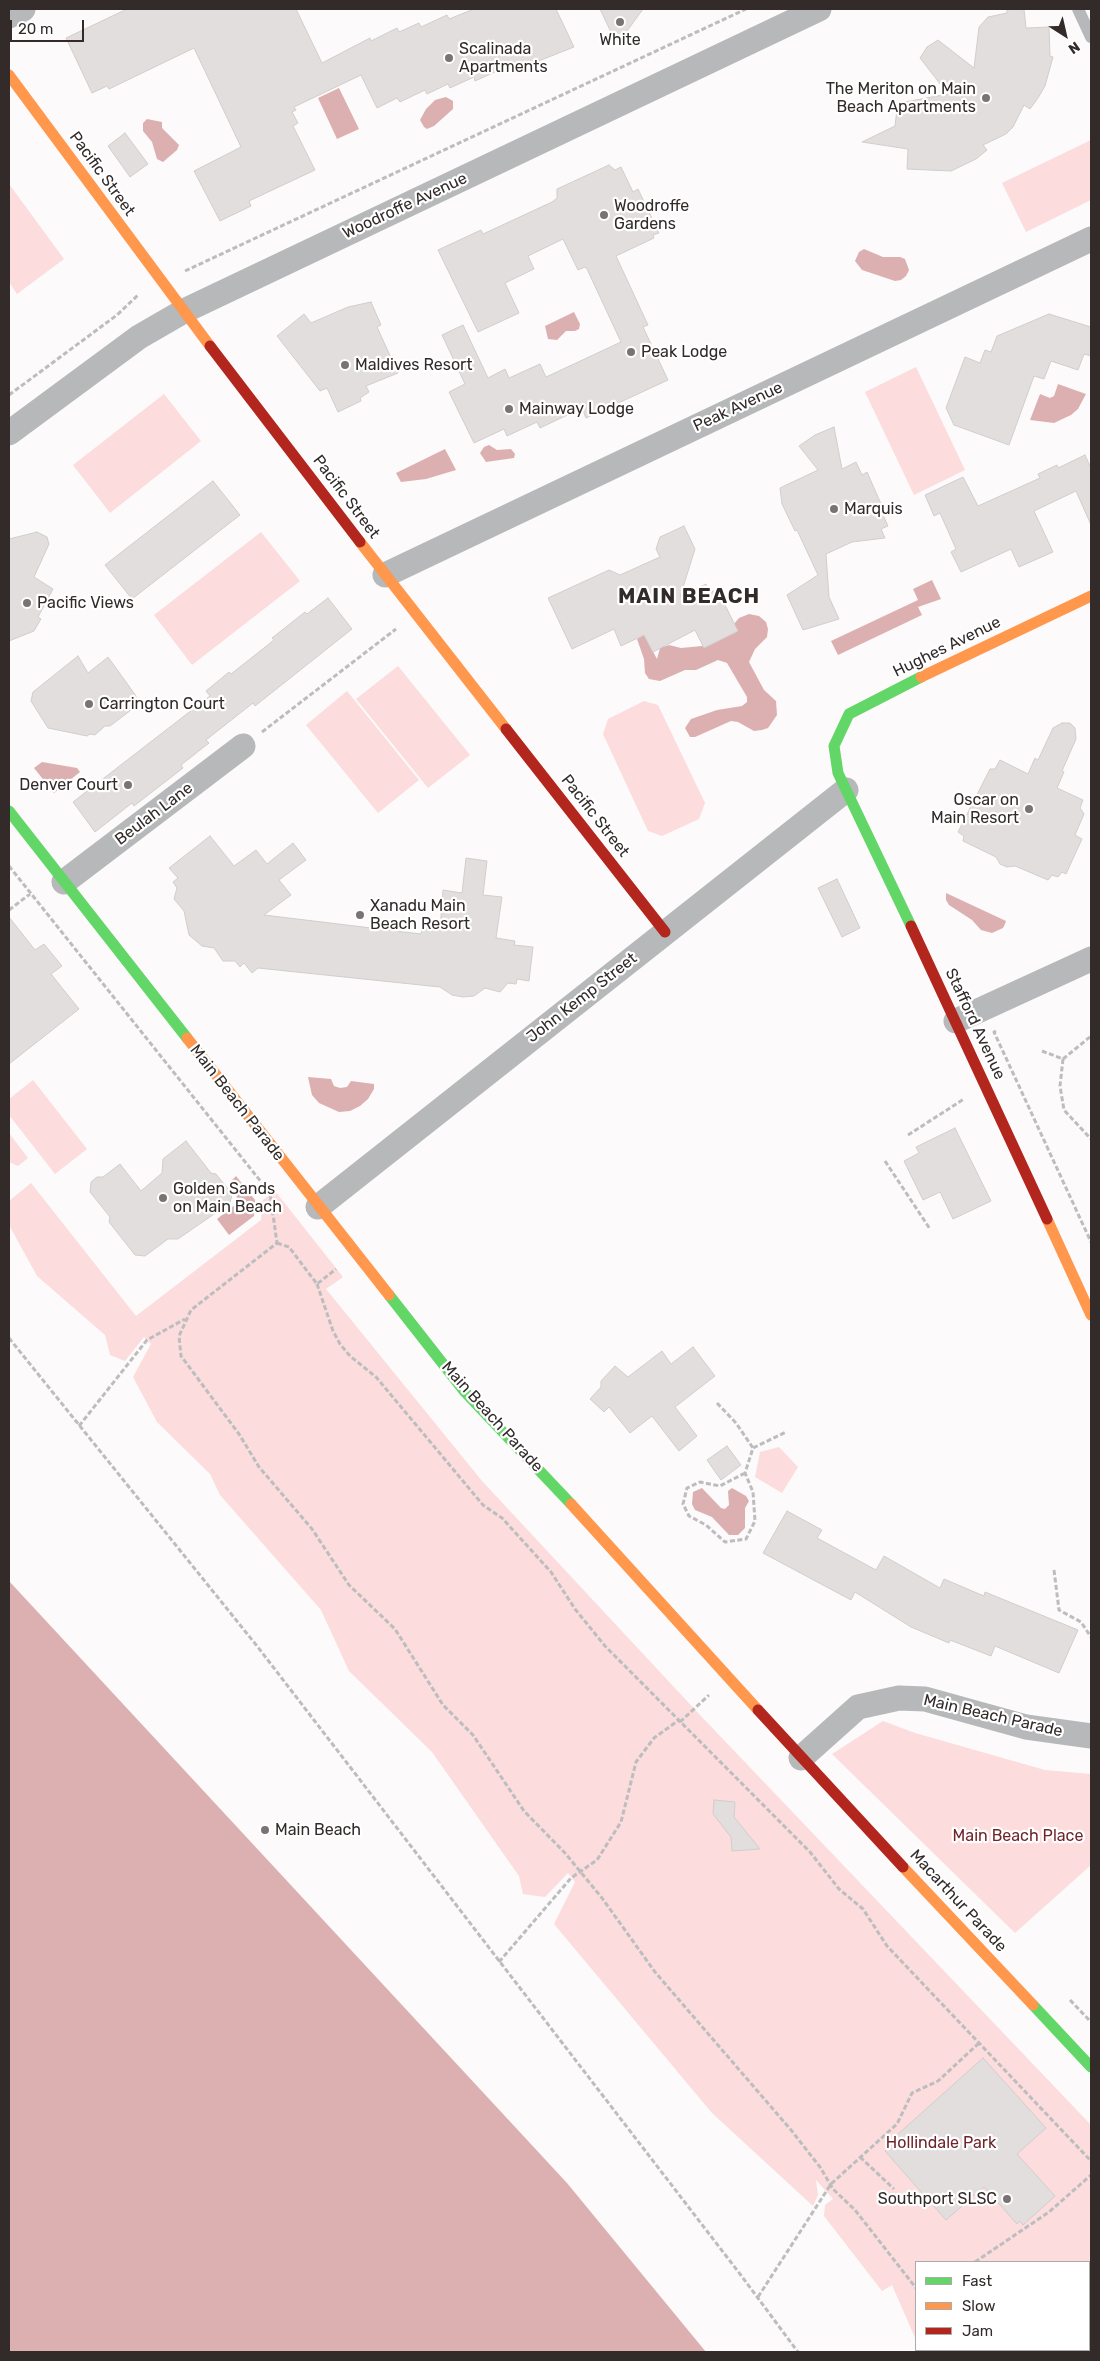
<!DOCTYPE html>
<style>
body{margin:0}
#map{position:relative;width:1100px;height:2361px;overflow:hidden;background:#fcfafa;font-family:Rubik,sans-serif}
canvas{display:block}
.frame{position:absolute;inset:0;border:10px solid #322b2a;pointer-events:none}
.legend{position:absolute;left:915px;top:2261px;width:175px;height:90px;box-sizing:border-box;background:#fff;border:1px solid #adaaaa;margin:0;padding:6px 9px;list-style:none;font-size:15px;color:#322b2a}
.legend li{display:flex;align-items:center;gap:10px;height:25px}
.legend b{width:25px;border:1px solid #adaaaa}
.north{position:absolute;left:1040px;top:10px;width:50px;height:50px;-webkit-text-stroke:4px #fff;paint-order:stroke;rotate:145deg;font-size:14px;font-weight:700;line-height:20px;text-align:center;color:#322b2a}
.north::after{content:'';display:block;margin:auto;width:18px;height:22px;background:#322b2a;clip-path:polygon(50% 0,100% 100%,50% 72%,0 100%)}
.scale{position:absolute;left:10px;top:20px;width:74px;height:22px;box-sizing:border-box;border:2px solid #322b2a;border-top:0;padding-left:6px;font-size:15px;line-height:18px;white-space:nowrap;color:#322b2a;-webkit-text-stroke:4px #fff;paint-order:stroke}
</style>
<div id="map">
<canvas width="1100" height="2361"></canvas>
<div class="frame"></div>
<ul class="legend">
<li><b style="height:6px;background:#63d668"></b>Fast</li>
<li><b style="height:6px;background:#ff974d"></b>Slow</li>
<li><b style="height:6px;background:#b3261e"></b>Jam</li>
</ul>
<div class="north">N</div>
<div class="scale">20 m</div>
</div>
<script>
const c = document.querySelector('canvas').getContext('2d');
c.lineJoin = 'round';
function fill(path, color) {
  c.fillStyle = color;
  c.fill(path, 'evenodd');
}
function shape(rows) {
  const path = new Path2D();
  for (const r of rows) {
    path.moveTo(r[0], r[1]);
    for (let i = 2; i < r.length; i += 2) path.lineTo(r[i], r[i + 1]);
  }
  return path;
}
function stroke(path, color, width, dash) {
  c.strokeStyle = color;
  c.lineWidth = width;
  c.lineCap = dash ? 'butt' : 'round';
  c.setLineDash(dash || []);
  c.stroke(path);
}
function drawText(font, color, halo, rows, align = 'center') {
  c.font = font + ' Rubik,sans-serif';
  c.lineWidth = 4.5;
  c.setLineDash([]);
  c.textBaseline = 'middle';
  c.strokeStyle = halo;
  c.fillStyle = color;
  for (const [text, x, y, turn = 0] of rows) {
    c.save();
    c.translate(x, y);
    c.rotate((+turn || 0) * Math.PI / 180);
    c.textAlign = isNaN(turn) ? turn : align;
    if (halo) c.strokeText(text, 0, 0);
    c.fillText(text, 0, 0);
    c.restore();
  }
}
fill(shape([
 [1091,140,1091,200,1026,232,1002,183],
 [9,184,64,259,17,294,9,282],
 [916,367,965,470,914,495,865,392],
 [164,394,201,441,110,513,73,465],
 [261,532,300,581,192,665,154,615],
 [398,666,470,755,428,788,356,699],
 [347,691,419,780,378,813,306,725],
 [644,701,658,705,705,803,699,819,662,836,648,831,603,734,608,719],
 [33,1080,87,1149,55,1174,9,1115,9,1099],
 [9,1133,28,1158,18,1166,9,1162],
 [31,1183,136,1316,261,1220,263,1200,275,1191,343,1277,326,1289,482,1481,700,1715,1091,2125,1091,2352,951,2352,949,2350,1089,2350,1089,2262,916,2262,916,2340,892,2285,882,2291,824,2216,825,2205,833,2199,816,2180,818,2195,813,2206,712,2113,554,1924,575,1882,568,1873,545,1897,523,1894,519,1876,432,1752,349,1671,321,1610,220,1495,210,1474,157,1422,133,1377,151,1344,144,1337,125,1361,110,1355,105,1335,37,1276,9,1225,9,1201],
 [779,1447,798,1467,782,1493,755,1477,760,1452],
 [883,1721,915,1733,1045,1770,1091,1774,1091,1865,1015,1933,832,1754]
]), '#fcdcdc');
fill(shape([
 [339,88,359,129,337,139,318,98],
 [446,97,453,101,453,109,434,126,427,129,424,127,420,120,426,109,435,100],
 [147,119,162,122,162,128,179,145,177,150,163,162,157,159,152,142,143,131,143,123],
 [864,249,883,257,900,257,905,259,909,270,906,276,901,280,895,281,862,270,855,261,859,252],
 [574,312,580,324,579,329,575,331,566,331,557,340,548,339,545,326],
 [1058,384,1086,394,1078,409,1071,415,1054,423,1030,420,1040,394,1050,398,1054,396],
 [489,445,497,450,511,449,515,454,514,458,486,462,480,453,484,447],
 [445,449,456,470,426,479,401,482,396,473],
 [932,580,941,599,918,607,922,615,838,655,831,641,918,600,913,589],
 [749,614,759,616,766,622,768,629,767,637,755,649,749,662,764,690,776,701,777,715,768,728,762,730,754,731,738,722,731,721,695,737,690,737,685,728,691,719,717,710,742,706,747,702,747,697,727,663,718,660,696,670,685,670,660,681,649,679,645,673,644,659,637,639,644,635,657,659,660,648,669,645,681,648,702,646,705,647,736,632,734,624,739,618],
 [42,762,77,768,80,772,54,793,34,768],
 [946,893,1006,921,1005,924,1003,928,992,933,981,930,972,920,949,905,946,900],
 [308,1077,331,1079,334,1086,340,1088,347,1087,351,1081,374,1084,374,1089,368,1099,360,1106,350,1111,339,1112,319,1103,312,1095],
 [236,1176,255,1200,254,1216,229,1235,217,1219,236,1204,237,1194,229,1183],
 [702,1488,721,1508,725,1509,729,1505,728,1491,732,1488,746,1496,749,1501,745,1508,745,1528,738,1535,729,1535,712,1517,695,1510,692,1504,693,1492],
 [9,1581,567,2183,706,2352,9,2352]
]), '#dcb0b0');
const building = shape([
 [127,9,296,9,322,63,370,38,371,41,397,28,399,32,419,23,421,27,447,15,449,19,474,9,556,9,574,47,526,66,524,63,498,74,497,71,475,81,474,77,450,88,448,84,427,94,425,90,400,102,397,98,377,108,361,75,294,107,296,110,292,112,298,123,293,126,315,170,249,201,251,206,220,221,194,171,241,147,194,48,109,89,107,86,92,93,66,38,127,9],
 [600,9,643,9,617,45,600,9],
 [1007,9,1024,9,1026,28,1049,27,1050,56,1053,57,1045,86,1038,98,1030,109,1024,105,1013,127,1006,134,983,145,987,150,976,159,951,171,907,169,908,149,862,142,895,126,897,110,905,102,948,94,920,58,927,47,938,40,974,68,979,27,988,17,1007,13,1007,9],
 [125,133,148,164,130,177,108,146,125,133],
 [609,165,615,170,621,167,633,192,638,189,659,233,653,235,654,238,616,256,648,325,643,327,668,380,586,418,582,408,540,428,537,422,507,436,504,429,474,443,449,392,465,384,442,335,463,325,488,378,505,369,509,378,540,364,546,377,621,342,587,269,585,267,578,270,563,239,528,256,534,269,505,283,519,313,478,332,438,250,481,230,483,234,552,202,557,198,557,189,609,165],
 [371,302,381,325,377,327,398,373,366,386,369,392,360,398,361,401,338,412,327,388,320,391,277,336,304,314,311,323,348,307,371,302],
 [1049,314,1091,327,1091,356,1084,354,1078,370,1051,361,1044,379,1034,376,1009,445,954,425,946,408,965,357,980,363,985,350,991,352,997,336,1049,314],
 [834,427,842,469,856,462,862,475,867,472,885,513,883,515,888,526,881,529,885,538,852,542,826,554,829,597,839,619,803,630,787,595,818,575,797,530,795,531,782,504,780,488,818,470,799,446,815,435,834,427],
 [1085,455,1091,468,1091,525,1076,491,1034,511,1053,552,1019,567,1011,549,961,572,951,552,956,549,940,513,934,516,925,495,963,477,978,506,1040,478,1038,474,1057,465,1058,468,1085,455],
 [213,481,240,515,132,599,105,565,213,481],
 [684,526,695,549,680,597,706,584,710,593,717,589,738,631,704,648,695,630,653,652,644,635,621,646,614,629,572,649,548,598,609,570,620,575,660,557,656,549,660,537,684,526],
 [37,532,47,537,49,544,34,577,53,589,38,617,41,619,34,631,9,641,9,539,37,532],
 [328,598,352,629,255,706,253,703,206,740,209,743,181,765,183,768,134,806,132,803,95,832,73,802,210,696,206,691,229,672,231,674,274,640,272,638,305,612,307,614,328,598],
 [78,656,88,673,108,657,136,696,135,707,110,726,105,726,95,735,90,734,87,736,48,728,31,701,33,692,78,656],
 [1062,723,1070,723,1075,728,1076,739,1062,771,1064,772,1057,788,1083,800,1080,808,1084,814,1075,835,1082,839,1066,874,1062,872,1058,877,1052,875,1048,880,1015,866,1007,867,1000,864,996,857,963,841,964,836,958,832,990,769,995,769,1000,760,1028,774,1035,758,1038,760,1053,728,1062,723],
 [210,836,234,866,256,850,267,864,293,843,306,860,279,880,291,895,264,915,421,934,422,928,440,930,443,890,462,893,466,858,487,861,483,895,502,897,496,938,515,941,514,945,533,947,529,981,517,979,516,984,508,983,500,992,485,988,474,996,463,997,452,995,440,987,258,968,252,973,244,963,240,967,235,961,223,961,214,948,202,946,189,935,184,911,174,899,177,888,173,882,178,878,169,868,210,836],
 [837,879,860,928,842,937,818,888,837,879],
 [9,917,35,950,44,944,62,966,51,974,79,1009,9,1064,9,917],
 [955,1128,991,1201,953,1219,940,1192,923,1200,904,1161,919,1153,916,1147,955,1128],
 [186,1141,211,1173,216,1174,232,1194,230,1203,178,1239,168,1239,145,1256,135,1255,109,1222,110,1217,90,1192,91,1182,97,1177,103,1177,120,1164,141,1191,162,1173,163,1159,186,1141],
 [693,1347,715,1376,675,1407,697,1436,679,1451,652,1416,630,1433,609,1407,604,1412,590,1399,601,1387,601,1381,615,1366,628,1377,662,1351,671,1364,693,1347],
 [727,1446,741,1465,721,1480,707,1460,727,1446],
 [787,1511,822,1530,817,1538,876,1570,884,1556,940,1588,944,1579,984,1596,985,1592,1078,1630,1059,1673,995,1646,991,1656,950,1640,949,1643,911,1627,855,1592,851,1600,763,1553,787,1511],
 [714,1800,735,1802,734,1817,760,1849,732,1851,731,1837,713,1814,714,1800],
 [983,2058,1046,2128,1017,2154,1055,2196,1023,2225,1020,2221,1017,2224,984,2187,946,2220,885,2151,890,2147,887,2144,983,2058]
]);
fill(building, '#e3dede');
stroke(building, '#d2cdcd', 1);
stroke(shape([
 [185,271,746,9],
 [9,395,117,315,138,295],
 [262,732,396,629],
 [9,866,270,1193],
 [9,910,30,894],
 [996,1031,994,1032,1091,1242],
 [1042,1051,1063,1059,1060,1086,1064,1110,1091,1139],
 [1063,1059,1091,1036],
 [908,1135,964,1099],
 [885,1161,930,1229],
 [274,1190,270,1193,277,1243,191,1310,179,1336,181,1356,239,1434,259,1467,312,1529,349,1585,395,1629,443,1705,473,1735,524,1811,565,1853,602,1898,655,1972,791,2130,820,2167,833,2189,855,2210,916,2288],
 [277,1243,289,1247,317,1284,336,1269],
 [317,1284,333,1331,340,1344,350,1356,376,1377,483,1505,502,1518,551,1572,575,1609,605,1646,810,1852,839,1889,863,1909,887,1946,1091,2161],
 [9,1338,257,1646,740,2274,798,2352],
 [717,1403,736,1423,753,1448],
 [79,1426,147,1340,185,1319],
 [745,1473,720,1486,700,1482,687,1488,683,1504,689,1516,706,1525,725,1542,746,1539,755,1521,753,1492,745,1473,753,1448,786,1432],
 [1054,1570,1059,1610,1081,1622,1091,1637],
 [680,1722,709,1695],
 [499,1962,571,1878,597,1860,621,1822,636,1762,654,1738,679,1720],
 [1070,2000,1091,2022],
 [860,2157,894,2189],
 [975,2262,1049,2212,1091,2175],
 [758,2297,831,2184,897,2124,912,2093,938,2081,979,2043],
 [1089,2303,1091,2300],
 [960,2350,962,2352]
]), '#bcbdbe', 3, [5, 2.5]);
stroke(shape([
 [1078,9,1091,37]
]), '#b6b8b9', 12);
stroke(shape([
 [9,16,23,9],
 [9,433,139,337,184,311,819,9],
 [385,575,1091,239],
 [64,882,243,746],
 [956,1021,1091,959],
 [318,1207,846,790],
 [801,1758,858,1707,899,1698,925,1699,1026,1727,1091,1736]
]), '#b6b8b9', 25);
stroke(shape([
 [9,811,187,1038],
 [911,926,838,773,834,746,849,714,921,677],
 [389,1295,465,1392,571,1504],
 [1033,2005,1091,2067]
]), '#63d668', 11);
stroke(shape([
 [9,75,210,346],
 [360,542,506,729],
 [921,677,1091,596],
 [187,1038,389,1295],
 [1047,1219,1091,1315],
 [571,1504,758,1710],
 [903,1867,1033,2005]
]), '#ff974d', 11);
stroke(shape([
 [210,346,360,542],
 [506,729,665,932],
 [911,926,1047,1219],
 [758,1710,903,1867]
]), '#b3261e', 11);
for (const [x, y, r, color] of [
 [620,22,5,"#797373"],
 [449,58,5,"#797373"],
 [986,98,5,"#797373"],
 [604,215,5,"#797373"],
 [631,352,5,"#797373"],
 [345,365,5,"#797373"],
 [509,409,5,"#797373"],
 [834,509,5,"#797373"],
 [27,603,5,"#797373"],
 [89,704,5,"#797373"],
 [128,785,5,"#797373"],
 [1029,809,5,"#797373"],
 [360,915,5,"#797373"],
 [163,1198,5,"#797373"],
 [265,1830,5,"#797373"],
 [1007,2199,5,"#797373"]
]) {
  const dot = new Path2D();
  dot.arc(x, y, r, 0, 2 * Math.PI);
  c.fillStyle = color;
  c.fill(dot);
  stroke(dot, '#fff', 2);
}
drawText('16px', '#322b2a', '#fff', [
 ["White",620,40,"center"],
 ["Scalinada",459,49],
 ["Apartments",459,67],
 ["The Meriton on Main",976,89,"right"],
 ["Beach Apartments",976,107,"right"],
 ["Woodroffe",614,206],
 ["Gardens",614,224],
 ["Peak Lodge",641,352],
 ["Maldives Resort",355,365],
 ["Mainway Lodge",519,409],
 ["Marquis",844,509],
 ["Pacific Views",37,603],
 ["Carrington Court",99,704],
 ["Denver Court",118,785,"right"],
 ["Oscar on",1019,800,"right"],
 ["Main Resort",1019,818,"right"],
 ["Xanadu Main",370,906],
 ["Beach Resort",370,924],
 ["Golden Sands",173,1189],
 ["on Main Beach",173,1207],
 ["Main Beach",275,1830],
 ["Southport SLSC",997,2199,"right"]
], 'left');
drawText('16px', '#322b2a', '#fff', [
 ["Pacific Street",102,174,54],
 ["Woodroffe Avenue",405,206,-25],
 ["Peak Avenue",738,407,-25],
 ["Pacific Street",346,497,53],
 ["Hughes Avenue",947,647,-26],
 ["Beulah Lane",154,814,-37],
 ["Pacific Street",595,816,52],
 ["John Kemp Street",582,998,-38],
 ["Stafford Avenue",975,1024,65],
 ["Main Beach Parade",237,1103,52],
 ["Main Beach Parade",492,1417,48],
 ["Main Beach Parade",993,1716,13],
 ["Macarthur Parade",958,1901,47]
]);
drawText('16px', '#6f252c', '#fff', [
 ["Main Beach Place",1018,1836],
 ["Hollindale Park",941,2143]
]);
c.letterSpacing = '1px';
drawText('bold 21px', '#322b2a', '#fff', [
 ["MAIN BEACH",689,597]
]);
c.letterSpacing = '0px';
</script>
